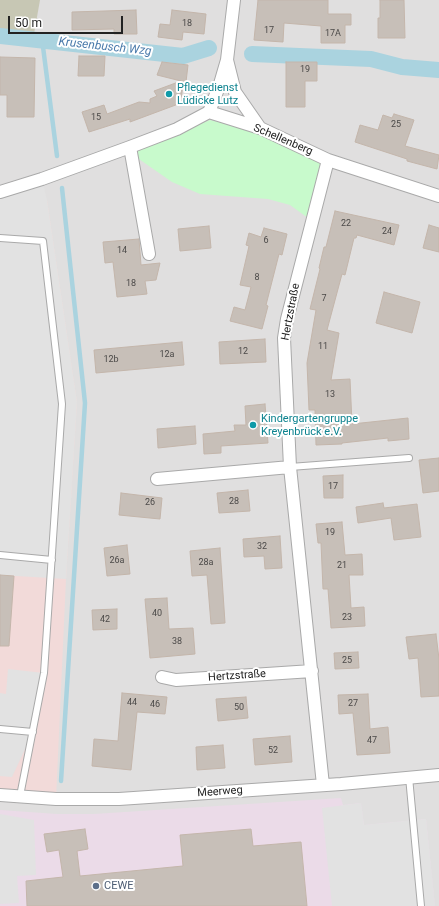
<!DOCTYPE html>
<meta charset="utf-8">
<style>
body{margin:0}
#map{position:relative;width:439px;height:906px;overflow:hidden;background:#f2efe9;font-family:Roboto,sans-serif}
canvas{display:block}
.scale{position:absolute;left:8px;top:16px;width:115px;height:18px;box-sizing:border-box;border:2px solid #222;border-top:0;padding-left:5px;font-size:12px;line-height:14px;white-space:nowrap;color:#222;-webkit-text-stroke:3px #fff;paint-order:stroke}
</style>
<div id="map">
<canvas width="439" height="906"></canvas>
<div class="scale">50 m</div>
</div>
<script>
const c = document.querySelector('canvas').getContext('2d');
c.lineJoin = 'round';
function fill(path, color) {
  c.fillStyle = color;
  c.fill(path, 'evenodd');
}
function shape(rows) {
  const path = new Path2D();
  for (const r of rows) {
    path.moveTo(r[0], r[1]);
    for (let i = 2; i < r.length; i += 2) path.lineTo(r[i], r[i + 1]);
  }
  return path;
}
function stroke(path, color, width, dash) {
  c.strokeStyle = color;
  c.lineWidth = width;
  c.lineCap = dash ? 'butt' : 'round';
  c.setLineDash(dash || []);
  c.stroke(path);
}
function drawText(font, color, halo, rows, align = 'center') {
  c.font = font + ' Roboto,sans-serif';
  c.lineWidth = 4;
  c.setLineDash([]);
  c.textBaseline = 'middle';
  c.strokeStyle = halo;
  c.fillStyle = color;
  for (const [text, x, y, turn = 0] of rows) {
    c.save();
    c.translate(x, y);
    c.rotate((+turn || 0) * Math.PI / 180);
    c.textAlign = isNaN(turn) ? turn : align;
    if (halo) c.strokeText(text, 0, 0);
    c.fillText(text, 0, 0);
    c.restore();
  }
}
fill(shape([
 [0,0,439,0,439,906,0,906]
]), '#e0dfdf');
fill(shape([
 [0,192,47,200,77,402,66,579,56,799,0,795]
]), '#f2dad9');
fill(shape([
 [341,798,343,805,361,803,364,825,426,819,435,906,0,906,0,810,57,814,94,814]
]), '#ebdbe8');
fill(shape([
 [0,0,40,0,34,34,0,31]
]), '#c7c7b4');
fill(shape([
 [210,120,245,129,325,162,308,218,290,205,268,199,200,194,172,182,136,157,135,151]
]), '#c8facc');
fill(shape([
 [42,179,47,200,77,402,66,579,0,575,0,191],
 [8,669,44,673,33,732,12,777,0,776,0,693,6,694],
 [361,803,364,825,426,819,435,906,332,906,322,808],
 [0,814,34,820,36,875,17,876,19,903,0,904]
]), '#e2e2e2');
stroke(shape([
 [42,39,57,156],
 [61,781,85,403,62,188]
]), '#aad3df', 4.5);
stroke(shape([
 [0,36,183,56,209,48],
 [252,54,371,59,402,67,439,70]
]), '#aad3df', 16);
const building = shape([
 [258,0,328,0,328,14,351,14,351,25,345,25,345,43,321,43,321,26,284,23,283,42,254,40,258,0],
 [380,0,404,0,405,38,378,38,378,18,380,18,380,0],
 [136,10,137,34,114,34,114,29,72,30,72,12,136,10],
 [172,10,206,14,204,34,183,32,182,40,158,37,160,24,170,25,172,10],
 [79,56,105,56,104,76,78,76,79,56],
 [0,57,35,58,34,117,7,117,7,95,0,95,0,57],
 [162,62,188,65,186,82,183,81,181,103,130,122,130,119,89,132,82,112,104,105,107,114,139,102,150,103,150,99,157,96,154,91,181,81,157,75,162,62],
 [286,62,317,62,317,81,305,81,305,107,286,107,286,62],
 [394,114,414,120,405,146,439,155,437,169,407,161,407,159,355,142,360,125,378,130,383,115,392,118,394,114],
 [335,211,399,225,394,245,357,235,356,238,354,238,345,275,342,274,327,330,339,333,331,380,350,379,352,424,408,418,409,439,388,441,388,438,342,443,342,444,316,445,315,410,309,410,307,363,316,310,310,309,320,269,319,268,324,247,326,247,335,211],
 [429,225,439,228,439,252,423,248,429,225],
 [209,226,211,248,180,251,178,229,209,226],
 [264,228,287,234,282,255,279,254,266,305,268,306,262,329,230,321,234,307,245,310,251,287,240,285,249,246,246,245,249,233,261,237,264,228],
 [139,239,141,265,160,263,156,280,145,281,147,294,117,297,113,262,105,263,103,242,139,239],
 [384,292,420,302,412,333,376,323,384,292],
 [265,339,266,362,220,364,219,342,265,339],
 [182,342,184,365,96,373,94,350,182,342],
 [265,404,268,443,221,446,221,453,204,454,203,434,235,431,234,425,246,425,245,406,265,404],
 [195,426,196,444,158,448,157,429,195,426],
 [439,458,439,491,423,493,419,460,439,458],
 [343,475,343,498,324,498,323,476,343,475],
 [248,490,250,511,219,513,217,493,248,490],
 [121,493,162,498,160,519,119,515,121,493],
 [383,503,384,508,417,504,421,537,394,540,391,518,358,523,356,507,383,503],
 [342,522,345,555,362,554,363,575,349,575,351,608,364,607,365,626,331,628,328,589,323,589,321,543,318,543,316,524,342,522],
 [280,536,282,568,265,569,264,556,244,557,243,539,280,536],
 [127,545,130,574,107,576,104,548,127,545],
 [220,548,225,623,211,624,207,575,192,576,190,551,220,548],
 [0,575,14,576,9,646,0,646,0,575],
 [167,598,169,629,193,628,195,654,150,658,145,599,167,598],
 [117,609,117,629,93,630,92,610,117,609],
 [436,634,439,659,439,696,421,697,418,658,409,659,406,637,436,634],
 [358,652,359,668,335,669,334,653,358,652],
 [122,693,167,697,165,714,137,712,131,770,92,766,94,739,118,741,122,693],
 [368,694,370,729,388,727,390,753,357,755,353,713,339,714,338,695,368,694],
 [246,697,248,718,218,721,216,699,246,697],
 [290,736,292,762,255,765,253,739,290,736],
 [223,745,225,768,197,770,196,747,223,745],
 [85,829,88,849,77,851,80,876,183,866,180,835,251,829,253,846,301,842,307,906,27,906,26,881,63,877,59,850,47,852,44,834,85,829]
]);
fill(building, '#c7bfb8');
stroke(building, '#c4b6ab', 1);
const service = shape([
 [0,238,43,241,62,404,44,673,20,796],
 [290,467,409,458],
 [0,555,52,560],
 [0,729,33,732],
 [409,777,421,906]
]);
const minor = shape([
 [227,60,235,92,260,128],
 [209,112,220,84,227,60,234,0],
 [130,147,149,254],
 [0,192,42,179,130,147,177,129,209,112,260,128,328,160,439,196],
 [157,479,290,467],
 [162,677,176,680,312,671],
 [323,785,290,467,284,338,287,319,328,160],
 [0,795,56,799,119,799,341,784,439,775]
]);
stroke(service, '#a9a9a9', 8);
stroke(minor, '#a9a9a9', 14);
stroke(service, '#fff', 6);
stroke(minor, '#fff', 12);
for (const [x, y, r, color] of [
 [169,94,4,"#0f9aa8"],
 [253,425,4,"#0f9aa8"],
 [96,886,4,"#5c6f8a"]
]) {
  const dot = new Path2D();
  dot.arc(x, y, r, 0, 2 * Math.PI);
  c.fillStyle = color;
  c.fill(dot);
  stroke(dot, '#fff', 1.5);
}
drawText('9px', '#4b4948', null, [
 ["18",187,24],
 ["17",269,31],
 ["17A",333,34],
 ["19",305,70],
 ["15",96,118],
 ["25",396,125],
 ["22",346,224],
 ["24",387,232],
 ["6",266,241],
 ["14",122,251],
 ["8",257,278],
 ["18",131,284],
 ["7",324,299],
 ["11",323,347],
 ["12",243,352],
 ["12a",167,355],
 ["12b",111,360],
 ["13",330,395],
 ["17",333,487],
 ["28",234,502],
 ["26",150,503],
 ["19",330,533],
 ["32",262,547],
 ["26a",117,561],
 ["28a",206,563],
 ["21",342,566],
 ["40",157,614],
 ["23",347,618],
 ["42",105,620],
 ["38",177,642],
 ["25",347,661],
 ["44",132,703],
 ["27",353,704],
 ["46",155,705],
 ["50",239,708],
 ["47",372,741],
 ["52",273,751]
]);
drawText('11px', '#0d838f', '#fff', [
 ["Pflegedienst",177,88],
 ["Lüdicke Lutz",177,101],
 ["Kindergartengruppe",261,419],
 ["Kreyenbrück e.V.",261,432]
], 'left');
drawText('11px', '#222', '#fff', [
 ["Schellenberg",283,140,23],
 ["Hertzstraße",291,312,-79],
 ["Hertzstraße",237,676,-4],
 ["Meerweg",220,792,-4]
]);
drawText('11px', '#4e5e75', '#fff', [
 ["CEWE",104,886]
], 'left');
drawText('italic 12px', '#4a7aab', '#fff', [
 ["Krusenbusch Wzg",105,47,6]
]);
</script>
